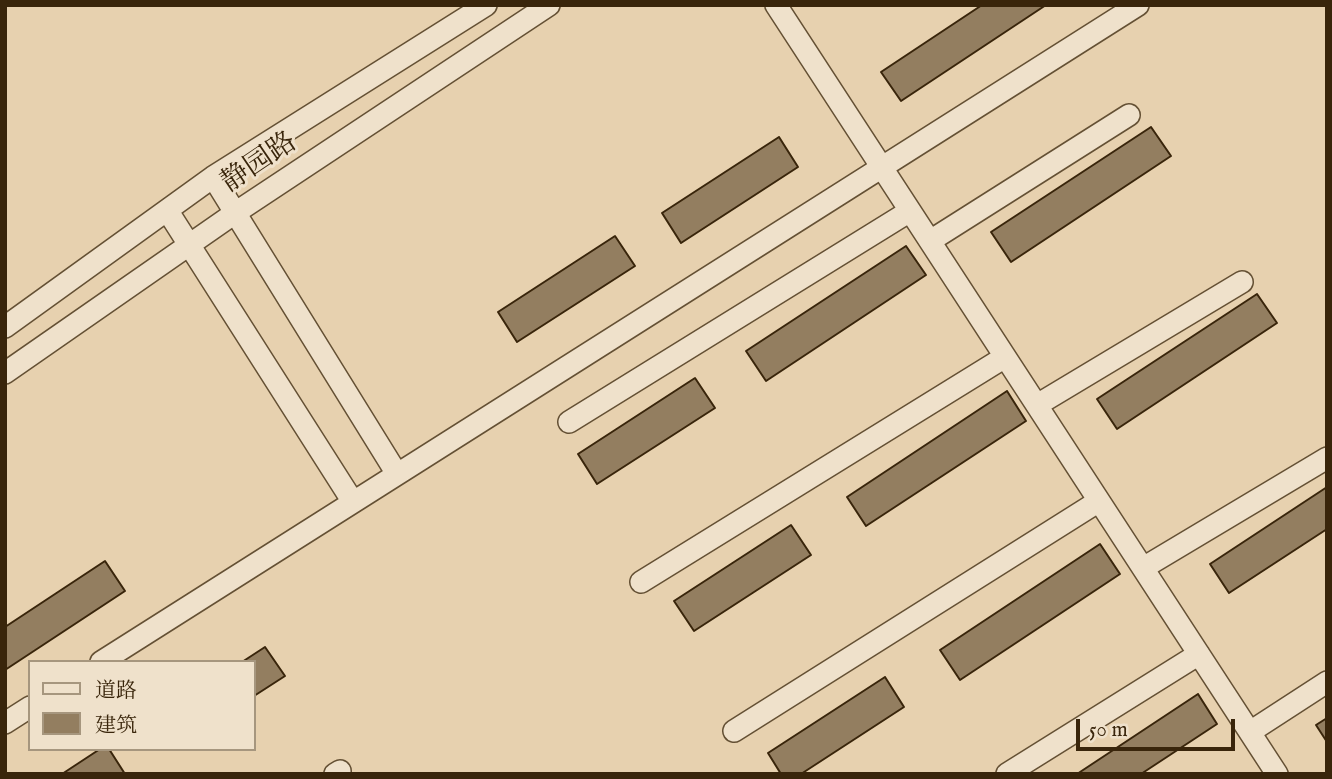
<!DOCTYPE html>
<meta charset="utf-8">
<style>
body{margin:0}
#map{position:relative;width:1332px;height:779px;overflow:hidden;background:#e7d1af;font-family:"IM FELL English","Noto Serif SC",serif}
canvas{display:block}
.frame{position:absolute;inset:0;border:7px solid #39250b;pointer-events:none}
.legend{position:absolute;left:28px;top:660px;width:228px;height:91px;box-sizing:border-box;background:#efe1cb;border:2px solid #a6967e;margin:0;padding:9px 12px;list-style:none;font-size:21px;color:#39250b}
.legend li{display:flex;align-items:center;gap:14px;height:35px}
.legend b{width:35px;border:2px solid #a6967e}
.scale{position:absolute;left:1076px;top:719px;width:159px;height:32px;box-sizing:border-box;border:4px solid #39250b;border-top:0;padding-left:9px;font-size:21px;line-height:24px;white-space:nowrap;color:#39250b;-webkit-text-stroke:5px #efe1cb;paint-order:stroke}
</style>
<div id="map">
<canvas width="1332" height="779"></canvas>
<div class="frame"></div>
<ul class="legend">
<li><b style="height:9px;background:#efe1cb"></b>道路</li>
<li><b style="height:19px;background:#937e60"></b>建筑</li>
</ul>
<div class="scale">50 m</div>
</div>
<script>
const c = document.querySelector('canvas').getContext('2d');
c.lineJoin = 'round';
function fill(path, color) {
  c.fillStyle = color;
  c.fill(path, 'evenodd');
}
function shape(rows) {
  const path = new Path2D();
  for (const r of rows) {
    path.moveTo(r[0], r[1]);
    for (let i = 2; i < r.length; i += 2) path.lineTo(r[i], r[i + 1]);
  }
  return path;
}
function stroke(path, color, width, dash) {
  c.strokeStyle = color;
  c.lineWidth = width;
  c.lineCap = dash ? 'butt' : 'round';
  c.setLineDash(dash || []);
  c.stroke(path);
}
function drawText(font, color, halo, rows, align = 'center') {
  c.font = font + ' "IM FELL English","Noto Serif SC",serif';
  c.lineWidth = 6;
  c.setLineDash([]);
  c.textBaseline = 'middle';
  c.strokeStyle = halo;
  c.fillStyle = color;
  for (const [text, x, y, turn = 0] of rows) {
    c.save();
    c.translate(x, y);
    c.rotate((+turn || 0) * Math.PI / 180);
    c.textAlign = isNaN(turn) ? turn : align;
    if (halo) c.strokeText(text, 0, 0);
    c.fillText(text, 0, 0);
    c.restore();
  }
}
const building = shape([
 [982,5,1046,5,901,101,881,72,982,5],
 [1151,127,1171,156,1011,262,991,232,1151,127],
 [779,137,798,167,681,243,662,213,779,137],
 [615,236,635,266,517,342,498,312,615,236],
 [906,246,926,275,766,381,746,351,906,246],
 [1257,294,1277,323,1117,429,1097,399,1257,294],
 [695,378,715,408,597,484,578,454,695,378],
 [1007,391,1026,421,866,526,847,497,1007,391],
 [1327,487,1327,529,1229,593,1210,564,1327,487],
 [791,525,811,555,694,631,674,601,791,525],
 [1100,544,1120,574,960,680,940,650,1100,544],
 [105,561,125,591,5,670,5,627,105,561],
 [265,647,285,676,254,696,254,662,242,662,265,647],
 [885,677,904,707,801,774,781,774,768,753,885,677],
 [1198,694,1217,724,1141,774,1077,774,1198,694],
 [1327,718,1327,742,1316,725,1327,718],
 [100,749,109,749,125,774,62,774,100,749]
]);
fill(building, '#937e60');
stroke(building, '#39250b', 2);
const minor = shape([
 [776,5,1277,774],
 [213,177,397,474],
 [167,210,353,502],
 [930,241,1129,115],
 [5,327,213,177,486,5],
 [5,373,235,213,549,5],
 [1037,405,1242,282],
 [569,422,910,211],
 [1143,568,1327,458],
 [641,582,1005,357],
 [101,662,1138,5],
 [5,723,30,707],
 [734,731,1099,501],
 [1250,732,1327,682],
 [335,774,340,771],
 [1007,774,1199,654]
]);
stroke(minor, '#645034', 24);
stroke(minor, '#efe1cb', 21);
drawText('28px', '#39250b', '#efe1cb', [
 ["静园路",260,164,-34]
]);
</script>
